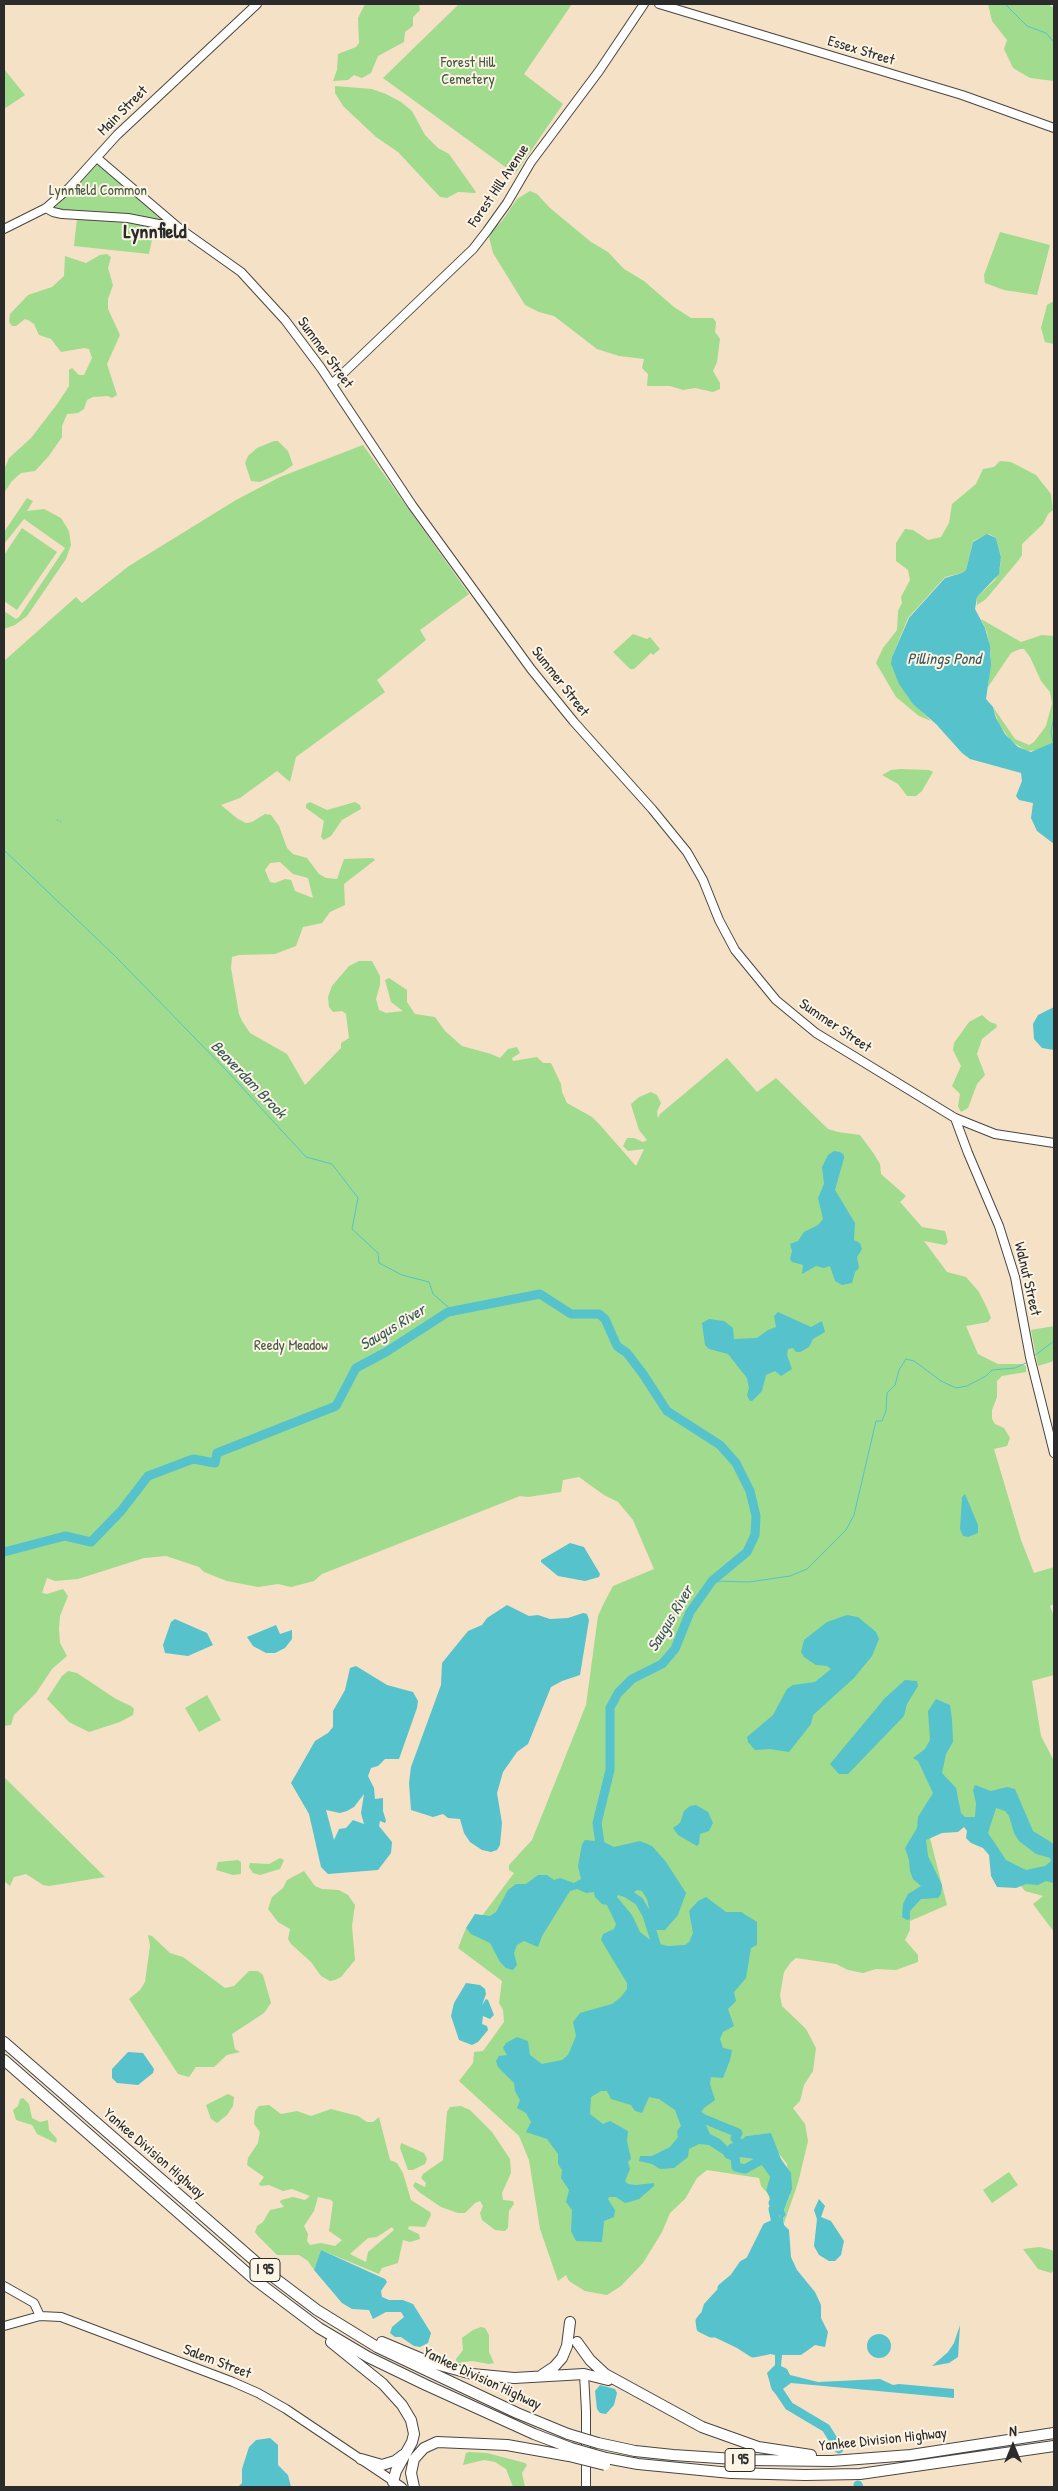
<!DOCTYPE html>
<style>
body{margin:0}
#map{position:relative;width:1058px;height:2491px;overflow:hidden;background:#f5e1c6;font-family:"Patrick Hand",sans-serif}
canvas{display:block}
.frame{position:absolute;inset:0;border:5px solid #2b2b2b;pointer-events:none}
.north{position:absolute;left:988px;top:2421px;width:50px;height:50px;-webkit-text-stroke:4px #fcf5e5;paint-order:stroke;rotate:0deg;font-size:14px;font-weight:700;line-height:20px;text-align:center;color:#2b2b2b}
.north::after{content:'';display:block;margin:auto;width:18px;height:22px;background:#2b2b2b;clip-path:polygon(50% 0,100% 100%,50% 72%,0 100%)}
</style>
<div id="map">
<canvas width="1058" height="2491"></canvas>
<div class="frame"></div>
<div class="north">N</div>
</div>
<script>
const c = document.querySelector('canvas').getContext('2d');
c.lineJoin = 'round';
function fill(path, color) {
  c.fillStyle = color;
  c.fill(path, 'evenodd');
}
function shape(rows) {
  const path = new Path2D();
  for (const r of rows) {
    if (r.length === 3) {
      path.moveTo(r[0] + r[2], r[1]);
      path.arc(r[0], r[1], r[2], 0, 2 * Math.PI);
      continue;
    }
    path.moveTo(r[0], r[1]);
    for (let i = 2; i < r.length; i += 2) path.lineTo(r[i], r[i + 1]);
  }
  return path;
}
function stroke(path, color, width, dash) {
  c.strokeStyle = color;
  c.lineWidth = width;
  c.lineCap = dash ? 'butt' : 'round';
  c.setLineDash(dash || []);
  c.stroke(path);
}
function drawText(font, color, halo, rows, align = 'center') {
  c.font = font + ' "Patrick Hand",sans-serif';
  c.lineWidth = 4;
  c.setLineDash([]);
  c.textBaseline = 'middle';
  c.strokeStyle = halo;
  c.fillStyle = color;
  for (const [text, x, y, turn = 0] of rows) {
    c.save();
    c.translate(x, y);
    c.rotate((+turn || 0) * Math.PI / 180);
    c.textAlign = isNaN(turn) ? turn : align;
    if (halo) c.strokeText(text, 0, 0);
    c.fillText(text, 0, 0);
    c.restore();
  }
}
fill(shape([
 [365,4,419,4,420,10,413,17,413,26,405,32,404,42,378,56,371,73,362,78,354,75,348,80,333,81,337,70,338,54,356,47,359,43,358,18],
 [459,4,572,4,524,74,563,104,515,174,383,78],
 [988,4,1048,4,1054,8,1054,81,1030,78,1013,68,1004,49,1007,40,992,21],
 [4,69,25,95,4,109],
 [335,86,372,89,386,94,401,102,412,111,425,135,438,148,449,154,476,192,475,193,458,192,447,198,440,197,398,152,376,137,343,106,335,93],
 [97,164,162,217,166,221,131,215,60,211,54,208],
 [530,191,537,194,550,208,591,242,608,252,624,269,644,281,674,307,691,318,713,318,716,322,715,332,720,339,717,362,713,371,720,383,720,389,713,392,695,388,683,390,670,386,647,386,648,374,642,368,644,359,619,356,597,349,554,316,539,312,525,305,493,253,489,237,491,231,502,221,517,199],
 [77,218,127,222,155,226,149,254,74,246],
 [1000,232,1050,245,1037,295,1004,290,985,283,984,275],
 [107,254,111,257,108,268,113,285,108,299,108,309,120,335,107,364,117,395,112,398,108,396,93,397,87,400,84,409,78,413,67,414,62,426,62,437,48,457,35,471,21,473,12,481,4,493,4,470,9,458,31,438,58,403,69,386,69,370,72,368,79,375,84,375,92,358,89,349,84,348,61,352,51,339,39,335,34,324,28,320,25,319,16,326,12,326,9,322,10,314,28,295,52,287,64,276,65,256,86,263,100,255],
 [1054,301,1054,344,1045,342,1041,328,1047,305],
 [274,441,278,441,288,451,293,465,283,472,260,482,251,481,245,463,248,456,257,448],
 [363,445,469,594,420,630,426,640,377,680,385,692,296,757,290,782,277,771,240,798,221,805,238,819,246,823,252,822,265,814,271,815,279,826,287,848,293,854,307,858,319,874,326,878,337,879,344,859,373,858,375,860,344,884,345,905,330,912,322,923,303,927,296,946,275,954,239,955,232,957,231,968,239,1014,242,1021,250,1033,287,1054,305,1085,341,1048,341,1043,349,1038,346,1014,342,1011,333,1012,329,1007,328,997,332,986,349,966,359,961,372,961,380,976,380,985,376,999,379,1010,386,1013,403,1011,391,1002,385,980,389,978,407,990,407,1002,415,1014,435,1017,445,1031,462,1046,491,1054,500,1058,508,1049,517,1047,520,1053,512,1058,513,1061,537,1057,543,1063,551,1063,561,1084,562,1092,567,1103,592,1117,600,1125,636,1166,644,1149,628,1151,623,1146,627,1138,634,1138,643,1142,647,1140,639,1130,632,1108,631,1104,639,1097,651,1092,657,1095,661,1103,657,1112,658,1118,660,1114,727,1058,757,1092,776,1078,828,1129,838,1132,860,1135,874,1154,880,1164,881,1174,906,1196,900,1202,922,1227,945,1231,948,1242,945,1245,924,1241,947,1272,966,1277,979,1292,987,1308,991,1318,988,1322,966,1326,978,1354,998,1364,1021,1364,1026,1366,1026,1372,1002,1376,997,1381,997,1397,992,1410,992,1419,995,1424,1004,1428,1010,1438,1007,1446,994,1449,1021,1540,1034,1573,1054,1567,1054,1604,1050,1606,1054,1616,1054,1675,1032,1681,1041,1736,1054,1761,1054,1932,1033,1904,1043,1896,1025,1891,973,1829,956,1823,930,1838,947,1905,910,1921,910,1930,905,1940,918,1955,918,1962,896,1970,876,1969,863,1973,848,1970,836,1964,796,1958,791,1962,784,1972,780,1995,782,2006,806,2029,816,2048,813,2071,804,2085,800,2101,793,2108,805,2124,808,2141,798,2183,784,2223,783,2218,786,2215,784,2210,790,2195,787,2164,764,2134,746,2136,730,2149,715,2148,724,2155,761,2160,769,2169,774,2176,777,2198,775,2213,780,2216,777,2224,776,2216,772,2215,769,2195,761,2186,759,2178,707,2170,697,2178,685,2199,670,2213,662,2232,643,2263,621,2286,607,2295,585,2291,569,2281,566,2275,558,2281,540,2229,529,2160,519,2136,459,2081,473,2063,474,2052,483,2051,504,2022,503,2010,499,2003,502,1981,458,1948,466,1928,470,1932,514,1873,509,1870,509,1865,532,1840,586,1705,598,1616,604,1603,613,1586,654,1569,633,1520,618,1502,604,1495,579,1477,563,1480,561,1492,528,1497,520,1496,322,1574,314,1581,291,1587,278,1584,258,1587,227,1581,204,1572,199,1567,166,1556,144,1558,78,1579,55,1581,47,1578,42,1593,47,1594,63,1589,68,1596,60,1616,59,1629,60,1643,67,1656,52,1669,36,1693,14,1715,11,1725,4,1726,4,661,76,597,82,603,129,566,236,500,280,477],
 [280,862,293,874,308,878,313,898,295,891,291,880,285,879,275,883,270,882,265,870,270,863],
 [1000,461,1011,462,1036,475,1051,494,1053,510,1048,514,1043,524,1022,544,1022,555,1018,561,986,599,977,605,977,597,995,580,1000,568,1001,556,996,538,989,534,973,541,966,570,962,573,945,577,908,618,892,657,892,667,908,697,931,721,919,716,896,697,876,663,883,648,897,630,898,611,902,603,901,597,910,580,908,570,896,561,896,543,905,529,913,530,928,540,941,537,949,523,952,504,976,484,983,469,994,467],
 [27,498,33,501,27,511,44,509,61,518,69,531,71,545,66,559,27,616,15,625,4,629,4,611,16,619,19,617,65,548,24,519,4,544,4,532],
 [22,528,57,552,17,610,4,601,4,555],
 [981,619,1021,642,1042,635,1054,636,1054,742,1039,750,1027,751,1011,741,999,724,993,707,1015,739,1029,745,1034,742,1046,726,1052,703,1050,692,1041,681,1030,657,1024,649,1020,649,1011,653,988,687,991,655,987,632],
 [633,634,647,639,650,637,660,649,653,655,651,653,634,669,630,669,613,652],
 [901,769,929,770,933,772,922,791,916,796,907,796,898,784,882,775,891,770],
 [310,802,327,810,355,802,360,805,361,809,342,820,331,836,324,840,321,837,324,821,306,808,306,804],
 [982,1015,990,1022,996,1024,997,1027,982,1039,977,1054,985,1075,977,1084,968,1108,961,1112,958,1106,960,1094,952,1086,961,1066,953,1050,954,1043,969,1022],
 [1054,1326,1054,1361,1038,1366,1031,1330],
 [68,1671,77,1673,116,1699,131,1706,134,1709,133,1715,120,1722,89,1732,69,1722,47,1699,62,1676],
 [207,1695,221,1720,199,1732,185,1708],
 [4,1777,105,1877,49,1886,43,1885,26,1874,14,1877,10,1886,4,1881],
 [280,1858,284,1860,280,1869,260,1875,253,1873,249,1867,250,1863,269,1864],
 [238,1860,241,1862,241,1874,233,1875,216,1870,218,1862],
 [304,1871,315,1886,322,1889,339,1890,348,1895,355,1905,352,1926,355,1960,341,1977,335,1980,330,1981,321,1976,311,1962,291,1944,288,1939,290,1929,278,1922,268,1909,272,1897,283,1888,287,1880],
 [148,1935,152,1936,170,1953,183,1957,225,1988,234,1986,249,1971,258,1971,263,1975,271,2003,264,2013,232,2034,235,2049,240,2052,227,2055,214,2067,196,2067,189,2077,178,2074,129,1999,140,1990,145,1982,150,1946],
 [228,2094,234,2097,233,2106,227,2115,217,2123,211,2119,206,2105],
 [23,2098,29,2104,32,2118,40,2122,48,2120,49,2130,57,2139,56,2143,37,2134,32,2125,16,2120,13,2110,18,2106,20,2099],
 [269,2105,281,2114,297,2111,311,2116,331,2109,358,2116,367,2122,373,2122,379,2117,390,2160,397,2163,403,2173,411,2200,430,2212,431,2215,425,2227,409,2226,408,2229,419,2234,420,2239,410,2242,403,2240,398,2263,382,2268,379,2274,321,2250,314,2270,308,2261,299,2255,277,2255,258,2236,255,2232,257,2226,263,2222,270,2210,284,2207,280,2202,281,2200,293,2197,305,2200,310,2196,292,2189,283,2191,269,2185,261,2186,259,2184,264,2177,247,2165,248,2158,258,2143,260,2132,254,2124,255,2111,259,2106],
 [318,2197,331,2200,333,2202,329,2231,342,2240,335,2246,321,2243,310,2245,307,2241,308,2234,304,2226,314,2211],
 [392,2227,394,2230,368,2252,366,2262,350,2254,368,2238,377,2237],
 [461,2106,470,2110,492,2132,510,2159,511,2173,502,2193,503,2200,513,2201,514,2204,509,2211,508,2228,505,2231,495,2230,482,2220,480,2213,483,2206,480,2201,475,2203,465,2213,458,2213,441,2207,419,2192,413,2186,415,2182,425,2187,426,2183,421,2178,423,2174,443,2160,447,2112,450,2107],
 [401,2143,424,2153,427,2159,425,2164,413,2170,408,2170,400,2148],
 [1009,2172,1018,2185,992,2203,983,2190],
 [1040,2247,1052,2250,1054,2253,1054,2270,1051,2273,1038,2269,1023,2249],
 [481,2327,485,2328,489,2335,489,2352,494,2363,489,2364,472,2361,457,2363,456,2359,463,2350,462,2338,473,2330],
 [469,2452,487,2453,525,2463,527,2465,522,2473,525,2487,513,2487,506,2469,495,2462,484,2460,463,2465,466,2453]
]), '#a1db8e');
fill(shape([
 [987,534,996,538,1001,557,999,574,977,597,975,609,985,628,990,646,991,665,986,699,993,707,996,718,1005,734,1018,747,1031,752,1054,742,1054,844,1037,831,1031,818,1033,803,1019,800,1016,796,1022,781,1021,773,970,759,962,753,936,724,913,704,899,684,891,664,892,657,909,618,945,578,962,573,966,570,973,542],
 [1054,1007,1054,1050,1042,1048,1034,1039,1033,1024,1038,1015],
 [834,1151,840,1152,844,1155,844,1158,835,1190,855,1223,854,1240,860,1243,862,1249,857,1257,859,1268,855,1272,852,1283,842,1285,835,1281,830,1266,824,1268,816,1266,802,1274,803,1265,792,1262,790,1259,792,1251,790,1244,798,1241,804,1232,818,1225,823,1219,818,1198,824,1184,822,1167,828,1155],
 [778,1312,811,1327,822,1321,825,1332,813,1339,809,1347,800,1352,796,1352,793,1348,788,1349,787,1355,792,1369,781,1376,775,1371,766,1375,762,1391,752,1401,750,1401,747,1395,749,1388,747,1378,728,1354,709,1349,705,1345,702,1323,709,1319,724,1321,733,1328,734,1339,757,1338,768,1330,776,1327,774,1316],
 [965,1494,978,1525,978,1533,968,1537,963,1536,960,1529,962,1497],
 [570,1543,584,1547,600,1574,599,1577,585,1581,558,1576,541,1562,541,1560],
 [507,1605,529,1616,538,1615,550,1619,568,1618,583,1613,587,1614,589,1620,580,1675,562,1681,551,1687,528,1744,517,1752,503,1772,497,1793,502,1823,500,1845,497,1850,491,1852,482,1850,470,1842,464,1833,460,1819,448,1818,443,1814,433,1817,411,1810,409,1783,411,1767,441,1685,442,1663,468,1631,482,1625,487,1618],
 [847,1615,858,1617,876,1632,879,1639,872,1656,854,1678,813,1715,811,1724,789,1752,770,1749,755,1750,748,1742,747,1737,773,1715,787,1689,793,1685,815,1682,831,1669,827,1666,816,1665,804,1657,801,1652,804,1640,827,1622],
 [175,1619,207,1633,213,1645,188,1656,165,1653,163,1645,171,1622],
 [276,1625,280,1634,292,1630,292,1639,285,1648,275,1653,266,1653,253,1646,247,1637],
 [356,1666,387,1685,413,1692,418,1701,417,1708,399,1759,385,1759,378,1766,371,1768,368,1776,374,1788,375,1799,383,1798,383,1811,386,1821,385,1823,380,1821,379,1826,392,1842,391,1853,378,1870,328,1874,321,1867,309,1814,291,1783,315,1741,328,1733,333,1727,333,1711,345,1690,350,1668],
 [364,1794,361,1813,364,1824,353,1820,346,1828,339,1829,334,1840,326,1810,340,1813,347,1811,354,1807],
 [905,1680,917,1681,918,1686,907,1704,904,1716,848,1774,839,1774,830,1764,885,1698],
 [936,1699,950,1705,952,1719,953,1742,946,1754,942,1773,956,1788,961,1813,965,1817,975,1817,976,1803,973,1790,975,1785,991,1791,1007,1787,1015,1789,1033,1831,1054,1844,1054,1883,1046,1881,1038,1885,1026,1884,1016,1888,997,1887,991,1876,989,1855,983,1848,971,1843,966,1838,967,1831,964,1827,958,1832,942,1833,926,1840,928,1856,942,1885,941,1894,938,1898,921,1899,910,1911,910,1919,907,1920,902,1917,903,1904,908,1894,921,1886,913,1879,910,1871,909,1860,905,1848,917,1828,918,1817,933,1793,918,1761,913,1758,925,1749,930,1740,928,1711],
 [996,1808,1005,1811,1009,1816,1014,1833,1019,1841,1036,1854,1050,1858,1051,1861,1045,1866,1026,1870,1006,1860,988,1833],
 [696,1805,708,1812,713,1823,709,1831,700,1834,699,1844,697,1846,678,1835,673,1828,680,1823,684,1811,690,1806],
 [585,1840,604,1842,614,1847,640,1841,652,1846,666,1862,686,1893,678,1915,665,1930,655,1930,647,1923,650,1913,647,1899,642,1891,637,1890,628,1898,618,1895,617,1897,632,1915,640,1932,654,1943,668,1946,685,1945,689,1942,693,1933,689,1911,698,1901,706,1897,726,1912,741,1912,757,1922,757,1945,751,1948,746,1978,734,1992,736,2001,728,2009,734,2026,723,2032,720,2039,723,2048,732,2050,730,2060,723,2078,711,2077,710,2084,715,2100,704,2108,698,2117,705,2123,710,2134,720,2139,730,2149,746,2136,771,2133,781,2159,791,2173,792,2189,784,2210,786,2215,783,2218,784,2225,789,2230,791,2257,797,2270,815,2292,821,2305,821,2318,828,2332,825,2347,815,2345,801,2355,782,2355,781,2366,787,2369,790,2375,818,2382,880,2379,893,2385,899,2384,954,2389,954,2398,791,2383,776,2394,772,2390,767,2373,775,2365,775,2355,743,2348,701,2328,699,2320,704,2304,726,2280,731,2281,736,2277,756,2253,770,2225,777,2224,780,2216,774,2211,777,2198,774,2176,761,2160,724,2155,709,2145,699,2144,689,2149,688,2157,674,2168,660,2169,652,2164,639,2161,640,2156,652,2156,670,2147,678,2137,677,2131,681,2126,675,2110,659,2099,649,2097,642,2113,635,2111,631,2105,611,2099,607,2091,601,2091,591,2097,590,2114,603,2124,610,2121,628,2131,627,2141,631,2159,628,2162,630,2169,625,2181,628,2184,636,2185,654,2183,654,2186,639,2199,633,2201,625,2203,616,2197,609,2197,608,2199,615,2210,614,2217,604,2221,602,2242,576,2241,571,2231,572,2210,566,2202,569,2190,561,2178,562,2170,558,2164,558,2154,547,2139,526,2132,531,2122,526,2113,517,2108,520,2100,515,2091,514,2083,498,2067,496,2061,499,2056,507,2055,503,2048,506,2043,517,2037,528,2041,530,2055,542,2064,562,2060,568,2055,576,2036,573,2022,580,2013,612,2004,621,1997,627,1989,627,1983,601,1940,603,1934,614,1929,616,1924,607,1905,602,1904,595,1897,594,1892,586,1893,577,1889,570,1891,542,1936,538,1947,524,1941,517,1945,514,1953,517,1965,513,1970,506,1968,500,1962,490,1943,471,1934,466,1928,475,1914,490,1916,496,1912,508,1890,516,1884,526,1884,538,1875,547,1875,554,1880,560,1878,574,1883,581,1879,578,1866,582,1844],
 [466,1983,480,1985,485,1989,486,1994,482,2005,486,1999,488,2000,494,2015,490,2019,483,2016,482,2024,487,2026,488,2030,478,2042,472,2045,459,2040,451,2016,454,2003],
 [128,2052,143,2053,154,2069,153,2073,138,2085,117,2083,112,2078,112,2069],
 [819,2199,825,2206,821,2217,831,2221,844,2241,841,2255,835,2261,829,2261,819,2255,814,2246,817,2219,814,2210],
 [321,2250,385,2279,387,2282,381,2291,382,2297,389,2300,403,2300,413,2304,431,2333,428,2343,420,2347,414,2346,401,2337,395,2337,390,2333,392,2327,404,2317,401,2312,386,2312,373,2319,369,2310,352,2309,342,2303,314,2270],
 [960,2325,958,2357,949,2363,932,2366,948,2352,954,2343],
 [879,2346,12],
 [600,2385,615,2389,617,2393,614,2405,606,2414,600,2413,597,2409,595,2391],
 [270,2438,278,2445,278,2465,288,2475,291,2487,238,2487,242,2483,242,2469,249,2447,256,2440]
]), '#55c2cc');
stroke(shape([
 [1005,4,1027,26,1046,33,1054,42],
 [1053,742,1051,732,1054,716],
 [57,820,58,820],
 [60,821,61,822],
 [4,850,116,957,227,1071,306,1157,332,1164,358,1198,352,1229,378,1253,379,1263,402,1275,429,1282,433,1294,453,1311],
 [1034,1356,1054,1341],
 [712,1581,749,1582,790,1576,807,1569,846,1530,854,1515,876,1421,882,1421,886,1411,887,1393,895,1385,899,1370,906,1359,914,1361,941,1381,956,1388,967,1386,986,1376,992,1370,1015,1368,1026,1363]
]), '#55c2cc', 1);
stroke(shape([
 [4,1552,65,1536,91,1542,121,1511,148,1476,193,1459,215,1463,217,1453,336,1406,356,1368,386,1352,448,1312,540,1294,571,1314,599,1314,605,1319,617,1346,627,1353,643,1374,667,1411,720,1445,736,1463,750,1491,756,1516,755,1535,747,1552,712,1581,690,1612,675,1649,662,1664,632,1679,618,1693,610,1708,610,1770,597,1823,601,1851],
 [622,1890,639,1901,647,1915,659,1954],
 [690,2110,704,2119,738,2133,735,2138,738,2142,736,2147,732,2148,734,2153,728,2154,735,2157,736,2167,745,2169,761,2160,766,2163,775,2176,771,2190,774,2196,775,2201,773,2203,776,2205,773,2209,776,2223,767,2227,750,2261,743,2265,734,2278,722,2288],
 [703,2317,700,2321,701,2328,711,2333,716,2333,739,2344,753,2353,768,2350],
 [775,2385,789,2406,826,2428,839,2449],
 [858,2485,859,2487]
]), '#55c2cc', 9);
const secondary = shape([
 [659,4,962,95,1054,128],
 [97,158,179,228,241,272,285,320,321,368,412,505,531,669,574,722,652,809,687,852,703,880,719,920,735,950,776,1000,816,1033,955,1118,995,1134,1054,1143],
 [46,208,53,212,62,214,128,218,179,228],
 [4,229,46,208,69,188,117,135,257,4],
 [332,384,473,249,487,231,507,203,531,162,599,71,644,4],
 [955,1118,968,1153,999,1226,1015,1277,1030,1357,1054,1453],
 [4,2286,34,2303,40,2316],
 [4,2326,40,2316,61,2317,233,2382,258,2393,286,2409,402,2487],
 [584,2374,586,2411,586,2487]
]);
const highway = shape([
 [4,2042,272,2276,317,2310,377,2347,517,2413,568,2434],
 [4,2060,254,2279,319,2328,368,2357,426,2385,534,2434,571,2448],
 [331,2342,383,2384,402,2405,411,2420,414,2434,412,2442,396,2471,393,2482],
 [382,2342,432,2363,472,2374,514,2378,584,2374,608,2380],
 [577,2342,590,2360,605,2374,702,2427,758,2447,811,2455],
 [542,2375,554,2367,562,2358,567,2346,570,2322],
 [598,2443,635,2451,673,2455,750,2460,832,2461,911,2455,1054,2433],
 [606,2458,638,2464,731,2473,805,2475,860,2474,1054,2446],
 [361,2459,382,2465,395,2461,403,2455],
 [414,2487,411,2473,414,2459,424,2448,437,2442,507,2445,569,2456]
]);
stroke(secondary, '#494642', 10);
stroke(highway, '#494642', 12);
stroke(secondary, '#fff', 8);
stroke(highway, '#fff', 10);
const highwayBridge = shape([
 [568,2434,598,2443],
 [571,2448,606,2458],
 [569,2456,605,2465]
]);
stroke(highwayBridge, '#494642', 12, []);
stroke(highwayBridge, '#fff', 10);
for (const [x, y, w] of [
 [265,2270,30],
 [740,2460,30]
]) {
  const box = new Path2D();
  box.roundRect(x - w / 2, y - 11.5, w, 23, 4);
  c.fillStyle = '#fcf5e5';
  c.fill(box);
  stroke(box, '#2b2b2b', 1);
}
drawText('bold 14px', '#2b2b2b', null, [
 ["I 95",265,2270],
 ["I 95",740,2460]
]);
drawText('15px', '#2b2b2b', '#fcf5e5', [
 ["Essex Street",861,51,17],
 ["Main Street",123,111,-45],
 ["Forest Hill Avenue",499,186,-56],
 ["Summer Street",325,353,54],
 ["Summer Street",560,682,52],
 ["Summer Street",835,1026,34],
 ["Walnut Street",1027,1279,77],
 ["Yankee Division Highway",154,2154,41],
 ["Salem Street",217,2362,21],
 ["Yankee Division Highway",482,2379,25],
 ["Yankee Division Highway",883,2440,-6]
]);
drawText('15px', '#485744', '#fcf5e5', [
 ["Forest Hill",468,63],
 ["Cemetery",468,80],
 ["Lynnfield Common",98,191],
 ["Reedy Meadow",291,1346]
]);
drawText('italic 16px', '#38585b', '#fcf5e5', [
 ["Pillings Pond",944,660],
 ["Beaverdam Brook",248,1080,46],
 ["Saugus River",393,1328,-31],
 ["Saugus River",671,1619,-59]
]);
drawText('bold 20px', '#2b2b2b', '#fcf5e5', [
 ["Lynnfield",155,233]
]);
</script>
